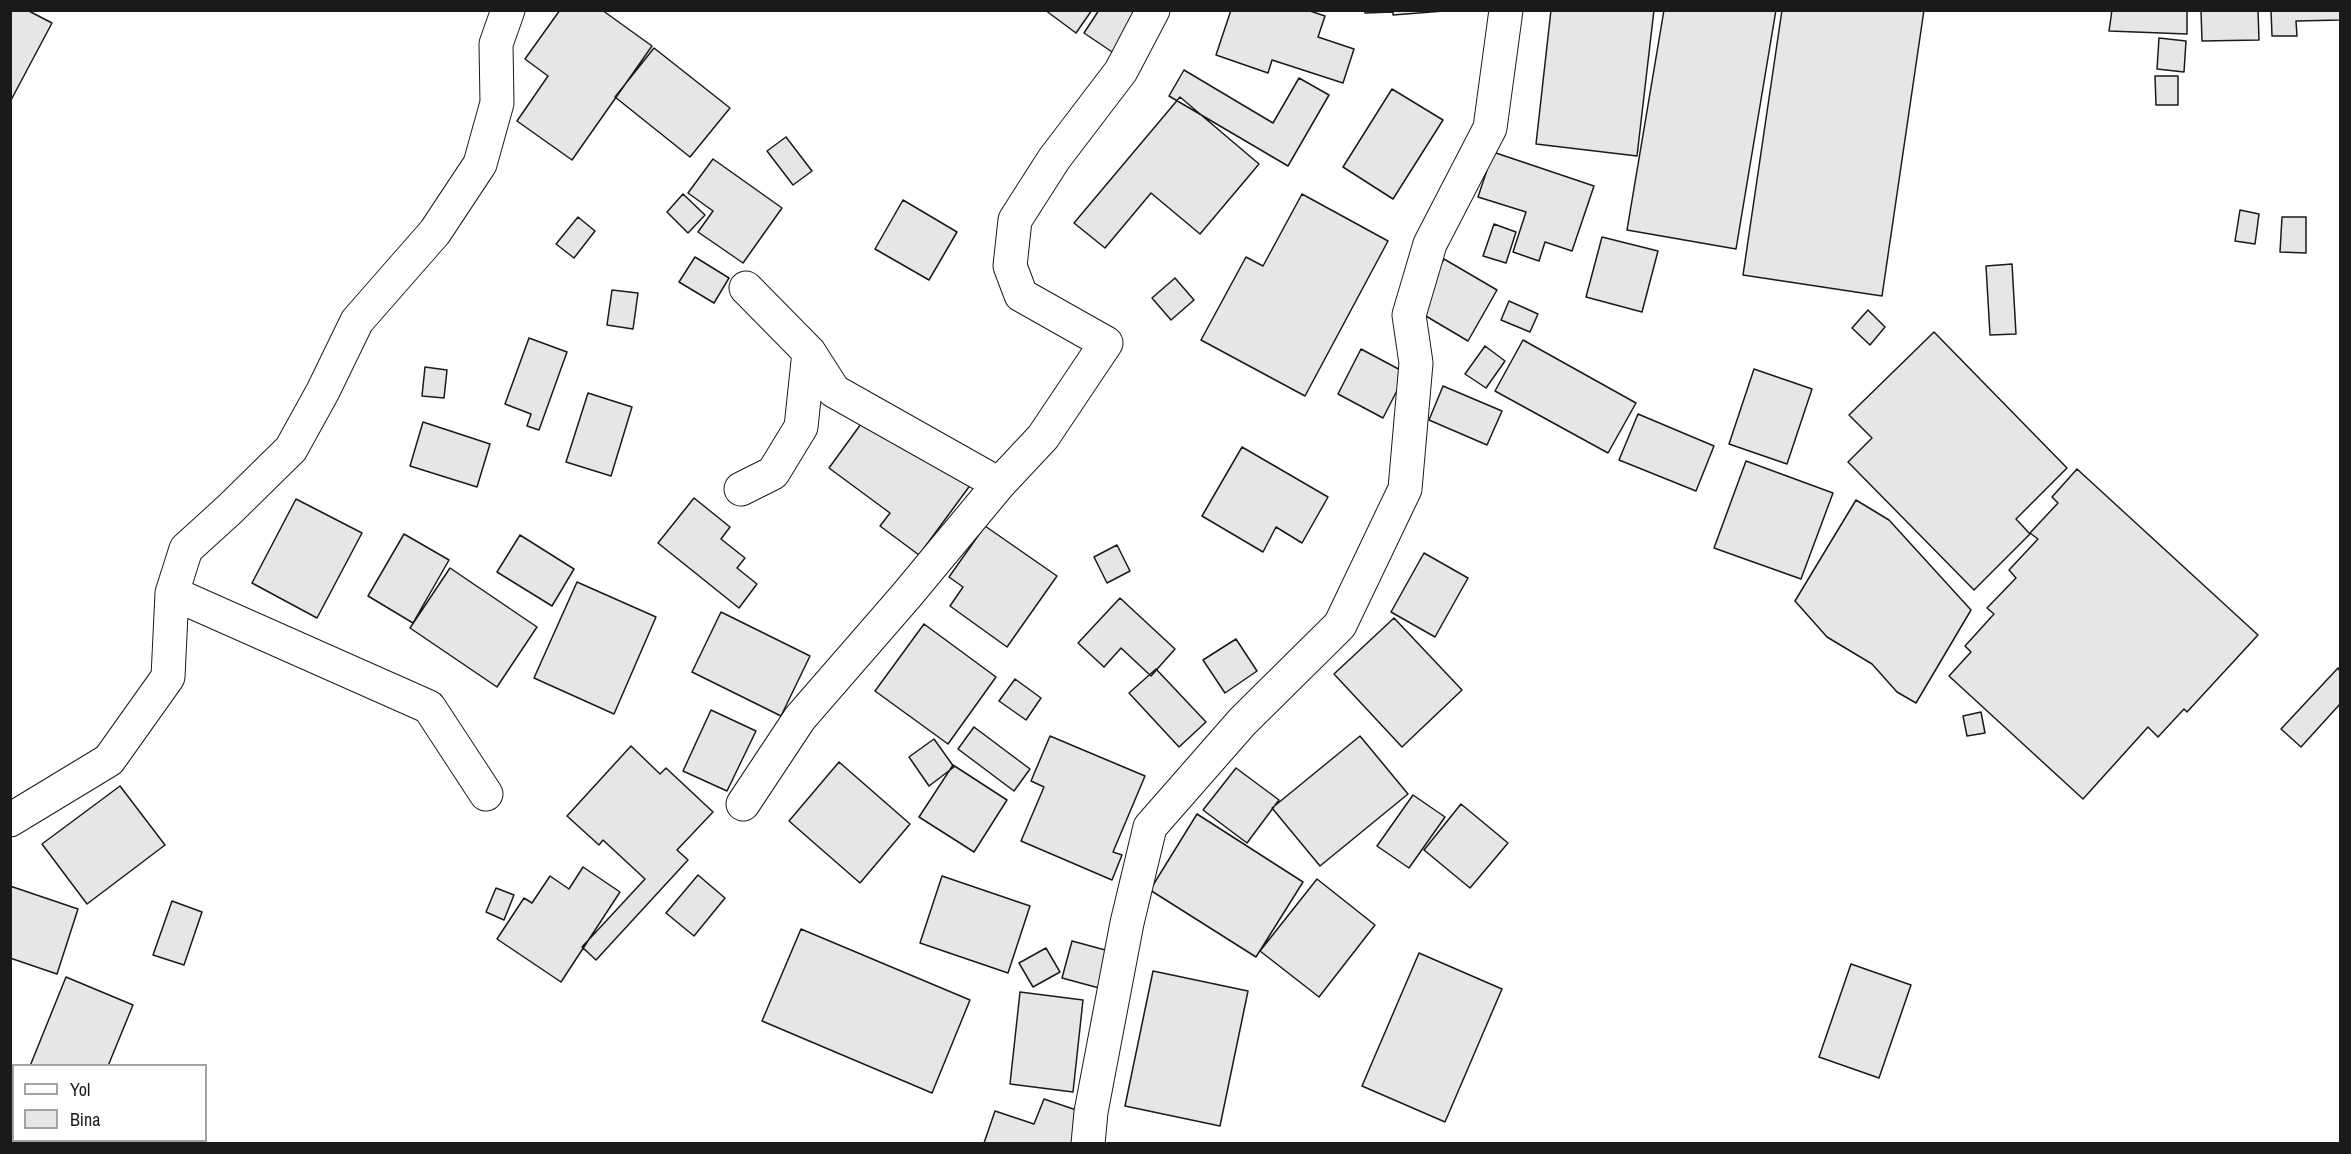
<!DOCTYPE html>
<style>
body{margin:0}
#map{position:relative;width:2351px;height:1154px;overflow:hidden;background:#fff;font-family:"Archivo Narrow",sans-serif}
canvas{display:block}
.frame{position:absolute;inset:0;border:12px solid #1a1a1a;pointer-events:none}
.legend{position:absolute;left:12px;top:1064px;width:195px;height:78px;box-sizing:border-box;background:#fff;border:2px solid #a3a3a3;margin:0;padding:8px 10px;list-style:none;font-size:18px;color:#1a1a1a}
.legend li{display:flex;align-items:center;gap:12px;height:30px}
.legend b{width:30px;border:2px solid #a3a3a3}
</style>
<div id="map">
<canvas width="2351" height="1154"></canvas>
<div class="frame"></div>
<ul class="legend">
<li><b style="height:8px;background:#fff"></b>Yol</li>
<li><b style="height:16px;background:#e6e6e6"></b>Bina</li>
</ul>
</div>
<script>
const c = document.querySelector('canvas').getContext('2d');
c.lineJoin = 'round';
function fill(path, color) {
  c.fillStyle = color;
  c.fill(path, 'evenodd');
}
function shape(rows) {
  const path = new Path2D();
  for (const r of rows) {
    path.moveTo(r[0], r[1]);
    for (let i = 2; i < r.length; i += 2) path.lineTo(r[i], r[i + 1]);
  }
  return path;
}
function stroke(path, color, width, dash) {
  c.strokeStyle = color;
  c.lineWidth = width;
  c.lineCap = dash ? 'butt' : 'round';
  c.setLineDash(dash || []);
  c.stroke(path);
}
const building = shape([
 [10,10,27,10,52,23,10,102,10,10],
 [560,10,602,10,652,46,572,160,517,121,548,76,525,59,560,10],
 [1045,10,1092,10,1076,33,1045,10],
 [1099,10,1169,10,1133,66,1084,33,1099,10],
 [1231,10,1307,10,1325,16,1318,37,1354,49,1343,83,1272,60,1268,73,1216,55,1231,10],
 [1365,10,1457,10,1393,15,1393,12,1365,13,1365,10],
 [1551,10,1654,10,1637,156,1536,144,1551,10],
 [1664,10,1776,10,1736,249,1627,230,1664,10],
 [1782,10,1924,10,1882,296,1743,275,1782,10],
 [2112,10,2187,10,2187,34,2109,31,2112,10],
 [2201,10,2258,10,2259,40,2202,41,2201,10],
 [2271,10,2340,10,2340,20,2296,21,2297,36,2272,36,2271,10],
 [2159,38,2186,41,2184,72,2157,69,2159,38],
 [654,48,730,108,690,157,615,97,654,48],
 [1184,70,1273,123,1299,78,1329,95,1288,166,1169,96,1184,70],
 [2155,76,2178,76,2178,105,2156,105,2155,76],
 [1392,89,1443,120,1393,199,1343,167,1392,89],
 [1180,97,1259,164,1200,234,1151,193,1105,248,1074,223,1180,97],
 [786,137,812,171,793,185,767,151,786,137],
 [1493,152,1594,186,1572,251,1545,242,1539,261,1513,252,1526,212,1478,197,1493,152],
 [713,159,782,208,743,263,698,232,713,211,688,193,713,159],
 [683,194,705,215,688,233,667,212,683,194],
 [1302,194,1388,241,1305,396,1201,340,1246,257,1263,266,1302,194],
 [903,200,957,232,929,280,875,249,903,200],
 [2240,210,2259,214,2255,244,2235,241,2240,210],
 [578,217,595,231,574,258,556,244,578,217],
 [2282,217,2306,217,2306,253,2280,252,2282,217],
 [1494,224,1516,232,1506,263,1483,256,1494,224],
 [1602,237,1658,251,1642,312,1586,297,1602,237],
 [695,257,729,278,714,303,679,282,695,257],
 [1444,259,1497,290,1468,341,1414,309,1444,259],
 [2012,264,2016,334,1990,335,1986,266,2012,264],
 [1175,278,1194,300,1171,320,1152,298,1175,278],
 [612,290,638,293,633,329,607,325,612,290],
 [1509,301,1538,314,1530,332,1501,320,1509,301],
 [1868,310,1885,327,1870,345,1852,328,1868,310],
 [1934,332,2067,468,2016,519,2030,534,1974,590,1848,462,1872,438,1849,415,1934,332],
 [529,338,567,352,539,430,527,426,531,414,505,404,529,338],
 [1523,340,1636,403,1608,453,1495,391,1523,340],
 [1485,346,1505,361,1486,388,1465,374,1485,346],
 [1361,349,1406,373,1383,418,1338,394,1361,349],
 [425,367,447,370,444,398,422,396,425,367],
 [1754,369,1812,389,1787,464,1729,444,1754,369],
 [1443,386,1502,411,1487,445,1429,420,1443,386],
 [588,393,632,407,611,476,566,462,588,393],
 [874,406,974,480,919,555,880,526,890,513,829,468,874,406],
 [1638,414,1714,446,1696,491,1619,460,1638,414],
 [423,422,490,444,477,487,410,466,423,422],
 [1242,447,1328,497,1302,543,1276,527,1263,552,1202,516,1242,447],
 [1746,461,1833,493,1801,579,1714,548,1746,461],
 [2077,469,2258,635,2187,712,2184,709,2158,737,2148,727,2083,799,1949,676,1971,652,1965,646,1994,614,1987,608,2016,578,2009,570,2038,539,2030,533,2058,503,2052,497,2077,469],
 [694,498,730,527,721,539,745,558,737,568,757,584,739,608,658,543,694,498],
 [296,499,362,533,317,618,252,583,296,499],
 [1856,500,1889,520,1971,610,1916,703,1897,692,1872,664,1827,637,1795,601,1856,500],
 [985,526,1057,576,1007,647,950,606,963,587,949,577,985,526],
 [404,534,449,560,413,623,368,596,404,534],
 [520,535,574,569,552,606,497,572,520,535],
 [1117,545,1130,571,1107,583,1094,557,1117,545],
 [1424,553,1468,578,1435,637,1391,612,1424,553],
 [450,568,537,627,497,687,410,628,450,568],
 [577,582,656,617,614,714,534,678,577,582],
 [1120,598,1175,649,1151,676,1121,648,1104,667,1078,643,1120,598],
 [721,612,810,656,781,716,692,672,721,612],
 [1394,618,1462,690,1402,747,1334,674,1394,618],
 [924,624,996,677,948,744,875,691,924,624],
 [1236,639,1257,671,1225,693,1203,660,1236,639],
 [2338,668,2340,671,2340,704,2301,747,2281,729,2338,668],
 [1156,669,1206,722,1179,747,1129,693,1156,669],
 [1015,679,1041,698,1026,720,999,701,1015,679],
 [711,710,756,731,727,791,683,771,711,710],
 [1981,712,1985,733,1967,736,1963,716,1981,712],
 [974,727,1030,769,1014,791,958,749,974,727],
 [1050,736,1145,776,1113,852,1122,855,1112,880,1021,841,1044,787,1031,781,1050,736],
 [1360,736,1408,794,1320,866,1272,808,1360,736],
 [934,739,954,767,929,786,909,757,934,739],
 [631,746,660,774,666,768,713,812,677,850,688,860,596,960,582,947,645,879,603,840,599,845,567,816,631,746],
 [839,762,910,824,860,883,789,821,839,762],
 [953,765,1007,800,974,852,919,817,953,765],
 [1236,768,1279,800,1247,843,1203,810,1236,768],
 [120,786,165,845,87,904,42,844,120,786],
 [1413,795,1445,817,1409,868,1377,846,1413,795],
 [1461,804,1508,843,1470,888,1424,850,1461,804],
 [1197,814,1303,882,1256,957,1150,890,1197,814],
 [583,867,620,892,561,982,497,939,524,898,532,903,550,876,569,889,583,867],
 [698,875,725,898,694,936,666,913,698,875],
 [942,876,1030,906,1008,973,920,943,942,876],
 [1317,879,1375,925,1319,997,1260,951,1317,879],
 [10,886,78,909,57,974,10,958,10,886],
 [496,888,514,895,504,920,486,912,496,888],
 [172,901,202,912,184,965,153,955,172,901],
 [801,929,970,1000,932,1093,762,1021,801,929],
 [1072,941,1109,951,1099,988,1062,978,1072,941],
 [1046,948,1060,972,1033,987,1019,963,1046,948],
 [1419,953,1502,989,1445,1122,1362,1086,1419,953],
 [1851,964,1911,985,1879,1078,1819,1057,1851,964],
 [1153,971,1248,991,1220,1126,1125,1106,1153,971],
 [66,977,133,1005,108,1066,30,1066,66,977],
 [1020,992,1083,1000,1073,1092,1010,1084,1020,992],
 [1044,1099,1082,1112,1071,1144,984,1143,995,1111,1034,1124,1044,1099]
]);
fill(building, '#e6e6e6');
stroke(building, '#1a1a1a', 1.5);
const minor = shape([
 [746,288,809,352,834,391,999,484],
 [741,489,773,473,801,427,809,352],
 [172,593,429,707,486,794],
 [743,804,800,718,906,596,999,484,1043,437,1106,343,1021,295,1010,266,1015,220,1054,159,1121,71,1153,10],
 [10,820,109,760,168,677,172,593,186,549,230,509,291,449,323,391,357,321,435,232,480,164,497,103,496,44,508,10],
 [1088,1144,1091,1112,1127,923,1150,827,1242,722,1340,625,1405,489,1416,363,1409,315,1430,244,1490,128,1506,10]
]);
stroke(minor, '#1a1a1a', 35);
stroke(minor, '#fff', 33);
</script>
